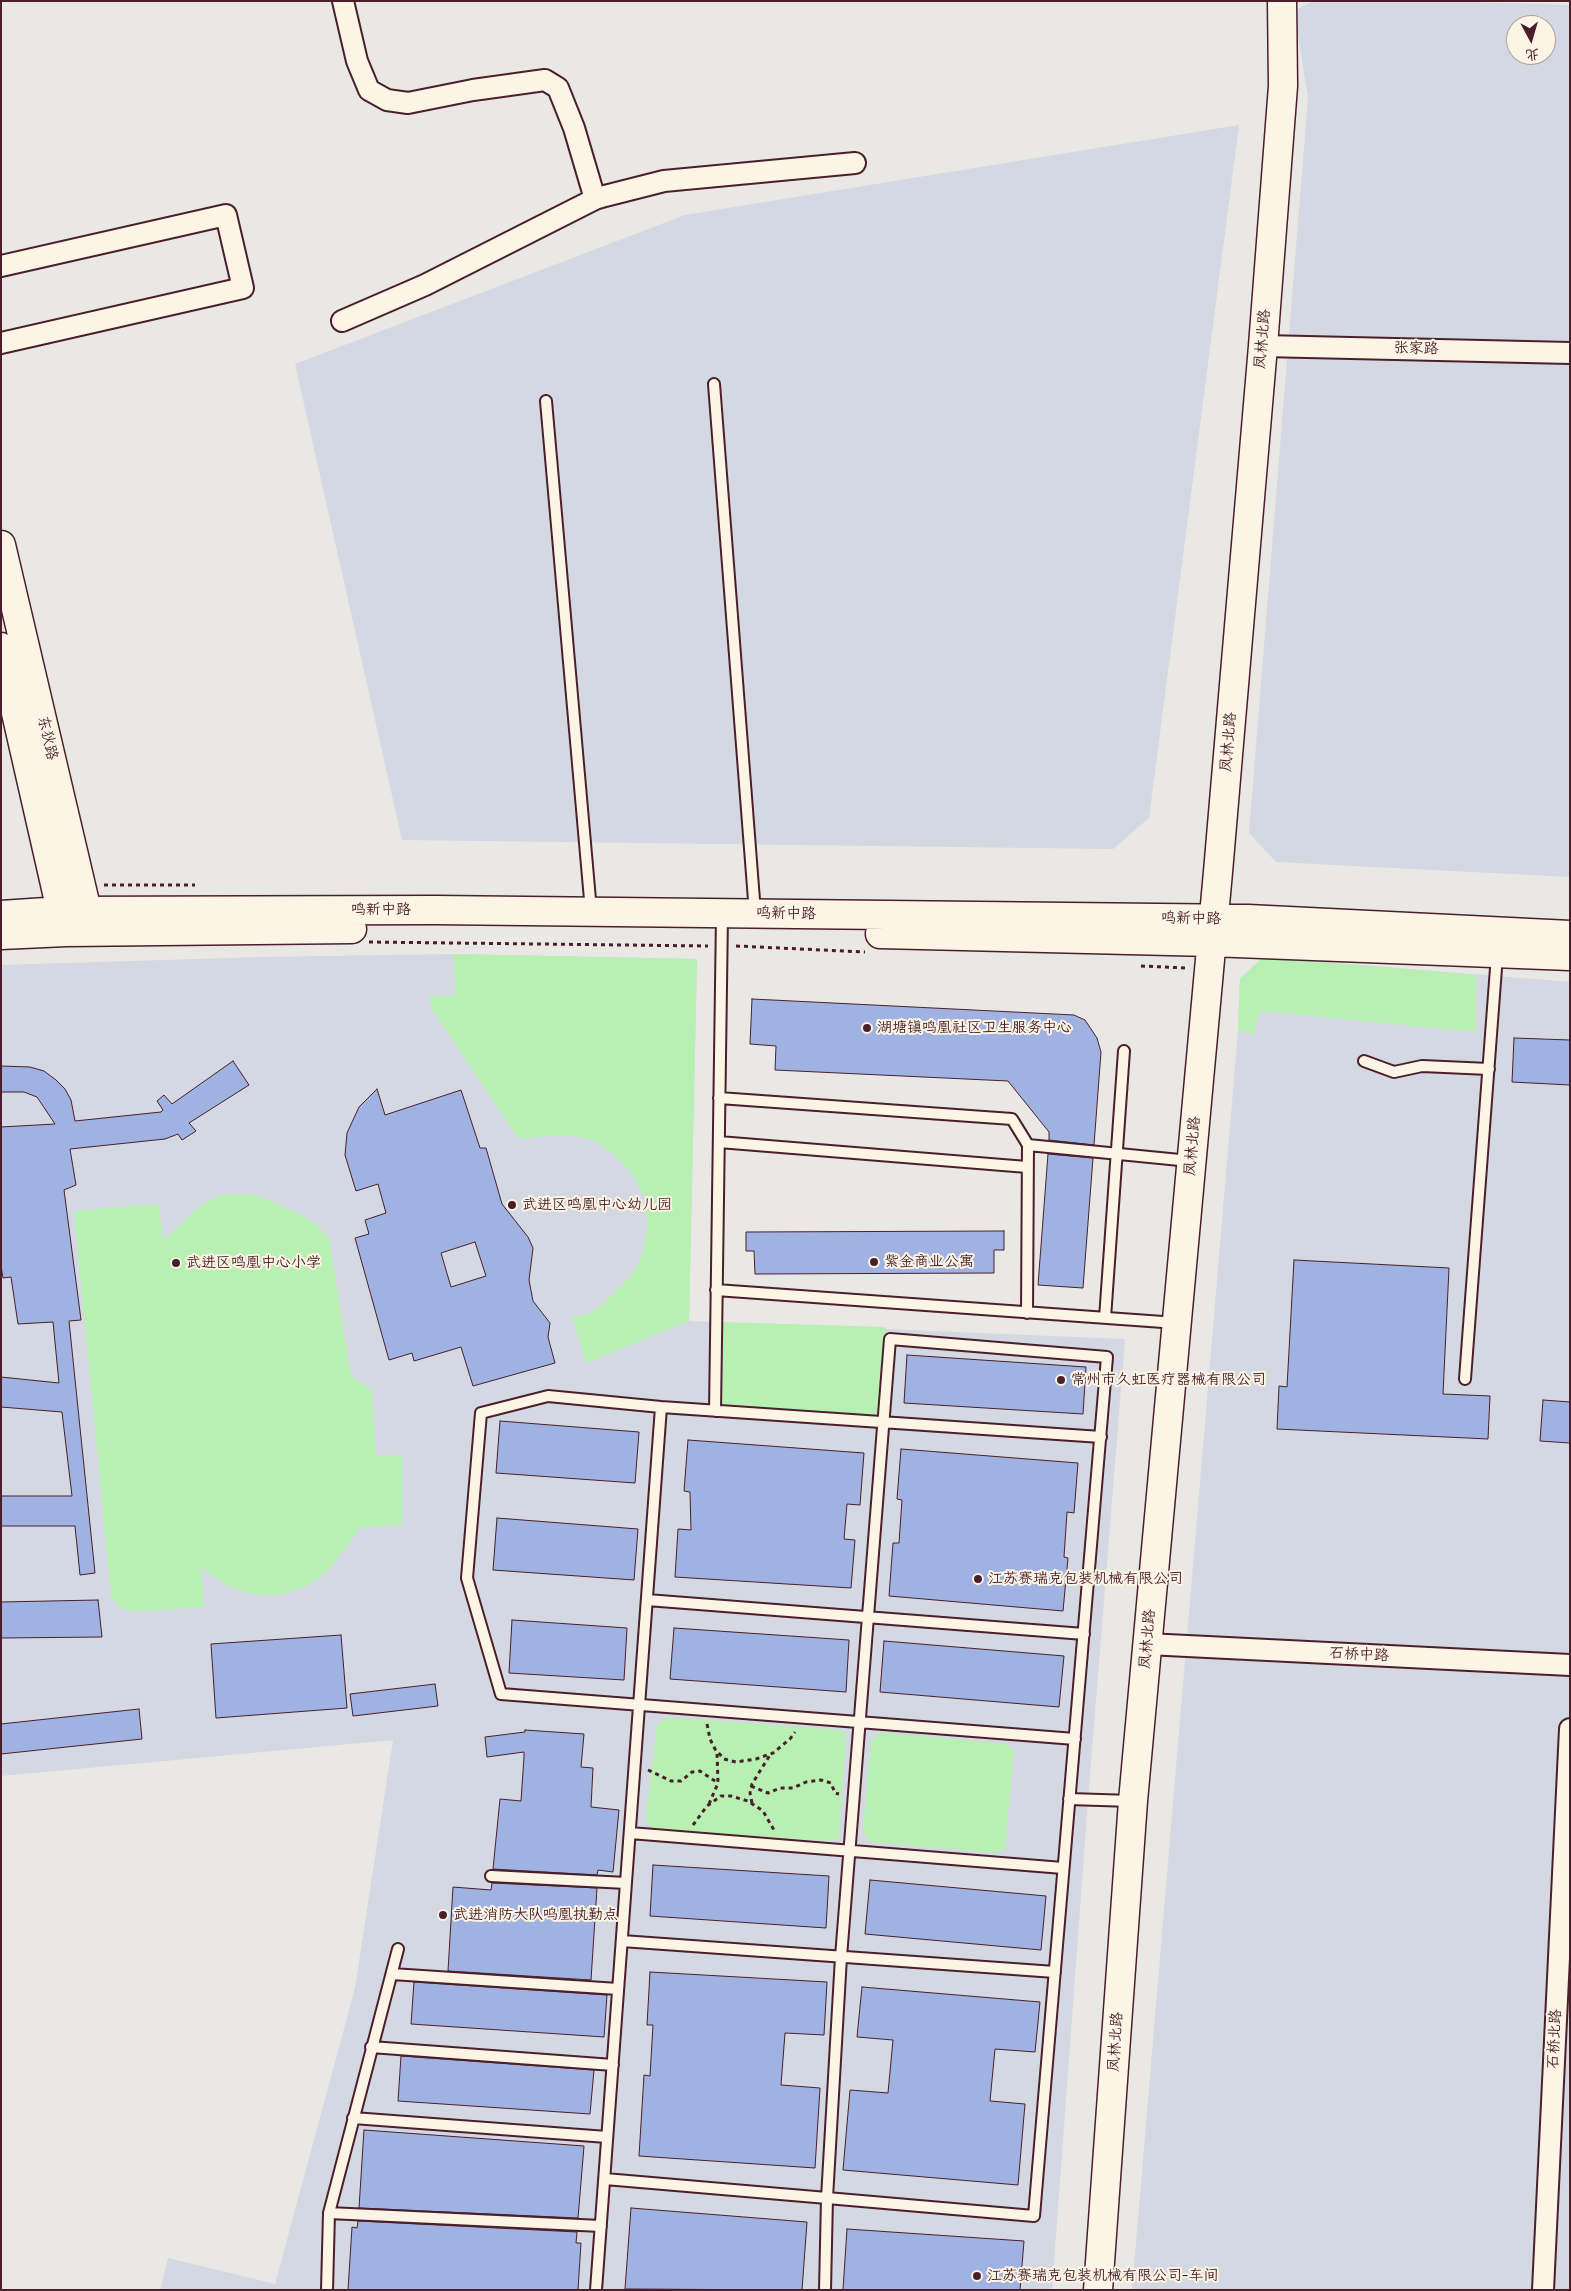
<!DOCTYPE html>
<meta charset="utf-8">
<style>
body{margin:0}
#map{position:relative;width:1571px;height:2291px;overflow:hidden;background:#e9e8e4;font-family:Pangolin,"LXGW WenKai TC",sans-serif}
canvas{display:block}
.frame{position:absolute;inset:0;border:2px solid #4a1f2b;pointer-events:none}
.north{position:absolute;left:1506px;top:15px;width:50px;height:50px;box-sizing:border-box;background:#fcf5e5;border:1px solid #b59f9b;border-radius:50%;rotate:174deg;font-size:14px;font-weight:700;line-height:20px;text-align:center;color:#4a1f2b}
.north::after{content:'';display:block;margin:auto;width:18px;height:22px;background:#4a1f2b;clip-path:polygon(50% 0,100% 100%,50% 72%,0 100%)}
</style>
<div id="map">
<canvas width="1571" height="2291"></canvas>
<div class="frame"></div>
<div class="north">北</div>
</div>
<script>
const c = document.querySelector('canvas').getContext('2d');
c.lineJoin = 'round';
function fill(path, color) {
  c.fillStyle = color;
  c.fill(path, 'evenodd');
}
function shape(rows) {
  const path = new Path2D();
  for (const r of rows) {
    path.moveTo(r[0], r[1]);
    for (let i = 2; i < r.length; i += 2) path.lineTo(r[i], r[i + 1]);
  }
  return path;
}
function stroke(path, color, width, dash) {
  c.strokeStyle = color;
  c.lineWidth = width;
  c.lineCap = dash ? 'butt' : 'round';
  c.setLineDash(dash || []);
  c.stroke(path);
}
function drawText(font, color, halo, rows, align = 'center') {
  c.font = font + ' Pangolin,"LXGW WenKai TC",sans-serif';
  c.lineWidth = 4;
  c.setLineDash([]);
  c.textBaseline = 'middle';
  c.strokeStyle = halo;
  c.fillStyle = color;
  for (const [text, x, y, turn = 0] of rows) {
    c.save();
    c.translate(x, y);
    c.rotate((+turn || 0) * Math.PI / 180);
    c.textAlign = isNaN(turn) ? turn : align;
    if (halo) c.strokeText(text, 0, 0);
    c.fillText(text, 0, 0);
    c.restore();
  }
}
fill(shape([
 [1313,1,1442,1,1570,5,1570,877,1276,862,1249,833,1308,98,1294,11],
 [1516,25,1546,25,1546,55,1516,55],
 [1239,125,1149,818,1113,849,402,840,295,364,685,215],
 [453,954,697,959,689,1321,1125,1339,1088,1800,1052,2290,160,2290,168,2258,275,2284,355,1988,393,1740,1,1776,1,965,262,957],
 [1263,957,1570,982,1570,2290,1132,2290,1238,1031,1240,979]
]), '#d3d8e3');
fill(shape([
 [453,954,697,959,689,1321,586,1363,572,1316,587,1315,601,1306,631,1276,643,1253,648,1223,645,1198,633,1175,616,1156,598,1143,582,1137,559,1135,519,1139,432,1009,429,997,456,995],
 [1263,957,1476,975,1476,1032,1260,1011,1254,1034,1238,1031,1240,979],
 [224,1194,248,1194,263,1198,302,1215,319,1227,329,1238,351,1376,372,1391,376,1455,402,1456,402,1525,361,1527,333,1565,322,1576,304,1587,283,1594,268,1596,248,1593,226,1585,201,1567,204,1607,135,1612,120,1607,111,1596,74,1211,158,1204,164,1240,195,1210,209,1201],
 [721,1322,886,1327,881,1419,719,1408],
 [668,1717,841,1730,846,1735,839,1837,829,1841,652,1829,646,1820,657,1724],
 [880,1732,1007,1744,1014,1751,1005,1849,996,1853,870,1842,863,1831,871,1742]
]), '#b8efb2');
const building = shape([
 [752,999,1074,1015,1085,1020,1097,1038,1101,1052,1094,1145,1049,1140,1049,1132,1008,1081,775,1070,776,1046,750,1044,752,999],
 [1514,1038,1570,1040,1570,1085,1512,1082,1514,1038],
 [233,1061,249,1085,189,1123,196,1131,182,1140,178,1134,165,1139,70,1149,76,1185,64,1190,81,1320,69,1321,95,1573,80,1575,75,1526,1,1526,1,1496,72,1496,62,1412,1,1407,1,1377,59,1383,53,1322,18,1324,11,1277,3,1278,1,1266,1,1127,55,1124,37,1097,24,1092,1,1092,1,1066,30,1067,44,1071,56,1080,65,1089,71,1100,75,1121,161,1112,163,1110,157,1101,164,1095,172,1104,233,1061],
 [377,1089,385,1115,461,1090,480,1148,486,1148,502,1204,528,1237,533,1248,529,1280,533,1301,550,1323,548,1337,555,1363,473,1386,461,1347,414,1361,412,1353,389,1360,355,1238,369,1234,365,1220,386,1213,378,1184,356,1191,345,1155,347,1133,359,1107,377,1089],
 [475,1242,486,1276,451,1287,441,1253,475,1242],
 [1048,1154,1093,1158,1083,1288,1038,1285,1048,1154],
 [1004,1231,1004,1250,994,1250,994,1273,755,1274,754,1251,746,1251,746,1232,1004,1231],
 [1294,1260,1449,1268,1443,1394,1490,1396,1488,1439,1277,1429,1279,1386,1287,1387,1294,1260],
 [907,1355,1086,1367,1083,1414,904,1403,907,1355],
 [1543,1400,1570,1402,1570,1443,1540,1441,1543,1400],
 [500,1421,639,1432,635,1483,496,1473,500,1421],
 [688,1440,864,1453,860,1505,847,1504,844,1539,855,1540,851,1588,675,1577,678,1529,691,1530,690,1492,684,1491,688,1440],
 [901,1449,1078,1463,1074,1513,1067,1512,1064,1557,1068,1558,1063,1611,889,1596,893,1543,899,1543,902,1500,897,1499,901,1449],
 [497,1518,638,1529,634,1580,493,1570,497,1518],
 [98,1600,102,1637,1,1638,1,1602,98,1600],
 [512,1620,627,1628,624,1680,509,1673,512,1620],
 [674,1628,849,1640,846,1692,670,1679,674,1628],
 [341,1635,347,1708,216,1718,211,1644,341,1635],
 [884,1641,1064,1656,1059,1707,880,1692,884,1641],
 [435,1684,438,1706,353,1716,350,1694,435,1684],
 [139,1709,142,1739,1,1754,1,1724,139,1709],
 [525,1730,584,1734,581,1767,593,1768,591,1807,619,1810,613,1872,598,1870,597,1875,493,1869,500,1799,521,1801,524,1757,524,1752,487,1757,485,1737,525,1732,525,1730],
 [653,1865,829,1876,826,1928,650,1916,653,1865],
 [870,1880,1046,1896,1041,1950,865,1934,870,1880],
 [492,1883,597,1888,591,1980,448,1971,453,1887,491,1890,492,1883],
 [650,1972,827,1982,824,2035,785,2033,781,2085,820,2088,815,2168,639,2156,644,2075,650,2076,653,2025,647,2025,650,1972],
 [414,1982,607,1995,604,2037,411,2024,414,1982],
 [862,1987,1040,2002,1035,2052,995,2049,990,2101,1025,2104,1018,2185,843,2170,850,2090,888,2093,893,2040,857,2037,862,1987],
 [401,2056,594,2070,590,2114,398,2101,401,2056],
 [364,2130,584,2146,578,2218,359,2208,364,2130],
 [631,2208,807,2222,802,2290,625,2289,631,2208],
 [358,2221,577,2232,576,2243,581,2243,578,2290,348,2290,352,2227,357,2228,358,2221],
 [847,2229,1024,2241,1020,2290,843,2290,847,2229]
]);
fill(building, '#9fb2e1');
stroke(building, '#4a1f2b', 1);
const lane = shape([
 [714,384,755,913],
 [546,401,591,911],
 [1364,1061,1394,1072,1422,1066,1489,1069],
 [719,1098,1012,1119,1028,1145,1027,1313],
 [719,1142,1027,1167],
 [1028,1145,1190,1161],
 [716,1290,1177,1323],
 [1105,1318,1124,1051],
 [1465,1379,1497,955],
 [715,1411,722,915],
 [647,1600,1084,1634],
 [1075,1739,501,1694,467,1578,481,1413,548,1396,661,1407,1101,1437],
 [1069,1799,1132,1801],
 [630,1833,1063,1868],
 [491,1876,626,1883],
 [622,1941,1055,1972],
 [392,1974,618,1989],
 [371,2047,613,2065],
 [353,2118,607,2137],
 [605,2179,827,2198,1034,2216,1107,1357,890,1339,841,1957,827,2198,825,2290],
 [329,2213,601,2226],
 [327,2290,329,2213,398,1949],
 [596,2290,661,1407]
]);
const street = shape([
 [343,1,357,61,369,90,387,100,408,103,473,90,545,80,558,88,574,128,595,199],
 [1,266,226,215,243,288,1,343],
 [342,321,425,285,595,199,605,196,664,181,855,163],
 [1263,346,1570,353],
 [1147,1644,1570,1665],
 [1543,2290,1570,1729]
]);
const secondary = shape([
 [1,545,91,928],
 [1,647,65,928],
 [1,915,61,911,435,910,1248,919,1570,935],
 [880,934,1211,942,1570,956],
 [1,935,66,932,352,929],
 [1098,2290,1133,1801,1218,872,1263,346,1283,86,1282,1]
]);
stroke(lane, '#4a1f2b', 14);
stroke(street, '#4a1f2b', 24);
stroke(secondary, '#4a1f2b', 31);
stroke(shape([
 [104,885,195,885],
 [369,942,708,946],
 [736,946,865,952],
 [1141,966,1187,968],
 [707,1724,710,1739,715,1749,724,1759,736,1762,756,1759,773,1753,790,1739,795,1732],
 [648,1770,671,1781,681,1781,692,1772,700,1771,718,1783],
 [751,1786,768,1793,780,1788,793,1788,806,1782,821,1780,831,1783,835,1793,839,1794],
 [752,1803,750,1793,752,1784,770,1755],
 [709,1804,718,1783,717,1752],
 [693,1825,707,1806,721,1796,731,1796,748,1801,763,1811,774,1830]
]), '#4a1f2b', 3, [4, 4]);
stroke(lane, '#fcf5e5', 10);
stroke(street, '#fcf5e5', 20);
stroke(secondary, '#fcf5e5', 28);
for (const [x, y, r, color] of [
 [867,1028,5,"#4a1f2b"],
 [512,1205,5,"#4a1f2b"],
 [874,1262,5,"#4a1f2b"],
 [176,1263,5,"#4a1f2b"],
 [1061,1380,5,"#4a1f2b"],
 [978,1579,5,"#4a1f2b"],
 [443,1915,5,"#4a1f2b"],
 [977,2276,5,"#4a1f2b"]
]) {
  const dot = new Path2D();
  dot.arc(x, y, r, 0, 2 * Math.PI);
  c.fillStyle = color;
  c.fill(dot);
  stroke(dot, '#fcf5e5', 2);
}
drawText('15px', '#4a1f2b', '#fcf5e5', [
 ["凤林北路",1263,339,-85],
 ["张家路",1416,349,1],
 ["东狄路",47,738,77],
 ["凤林北路",1229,742,-85],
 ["鸣新中路",381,910],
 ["鸣新中路",786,914,1],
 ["鸣新中路",1191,919,1],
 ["凤林北路",1193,1146,-85],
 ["凤林北路",1148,1639,-85],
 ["石桥中路",1359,1655,3],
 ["石桥北路",1555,2039,-87],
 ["凤林北路",1116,2042,-86]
]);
drawText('15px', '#4a1f2b', '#fcf5e5', [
 ["湖塘镇鸣凰社区卫生服务中心",877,1028],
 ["武进区鸣凰中心幼儿园",522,1205],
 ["紫金商业公寓",884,1262],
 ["武进区鸣凰中心小学",186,1263],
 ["常州市久虹医疗器械有限公司",1071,1380],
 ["江苏赛瑞克包装机械有限公司",988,1579],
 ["武进消防大队呜凰执勤点",453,1915],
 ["江苏赛瑞克包装机械有限公司-车间",987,2276]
], 'left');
</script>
